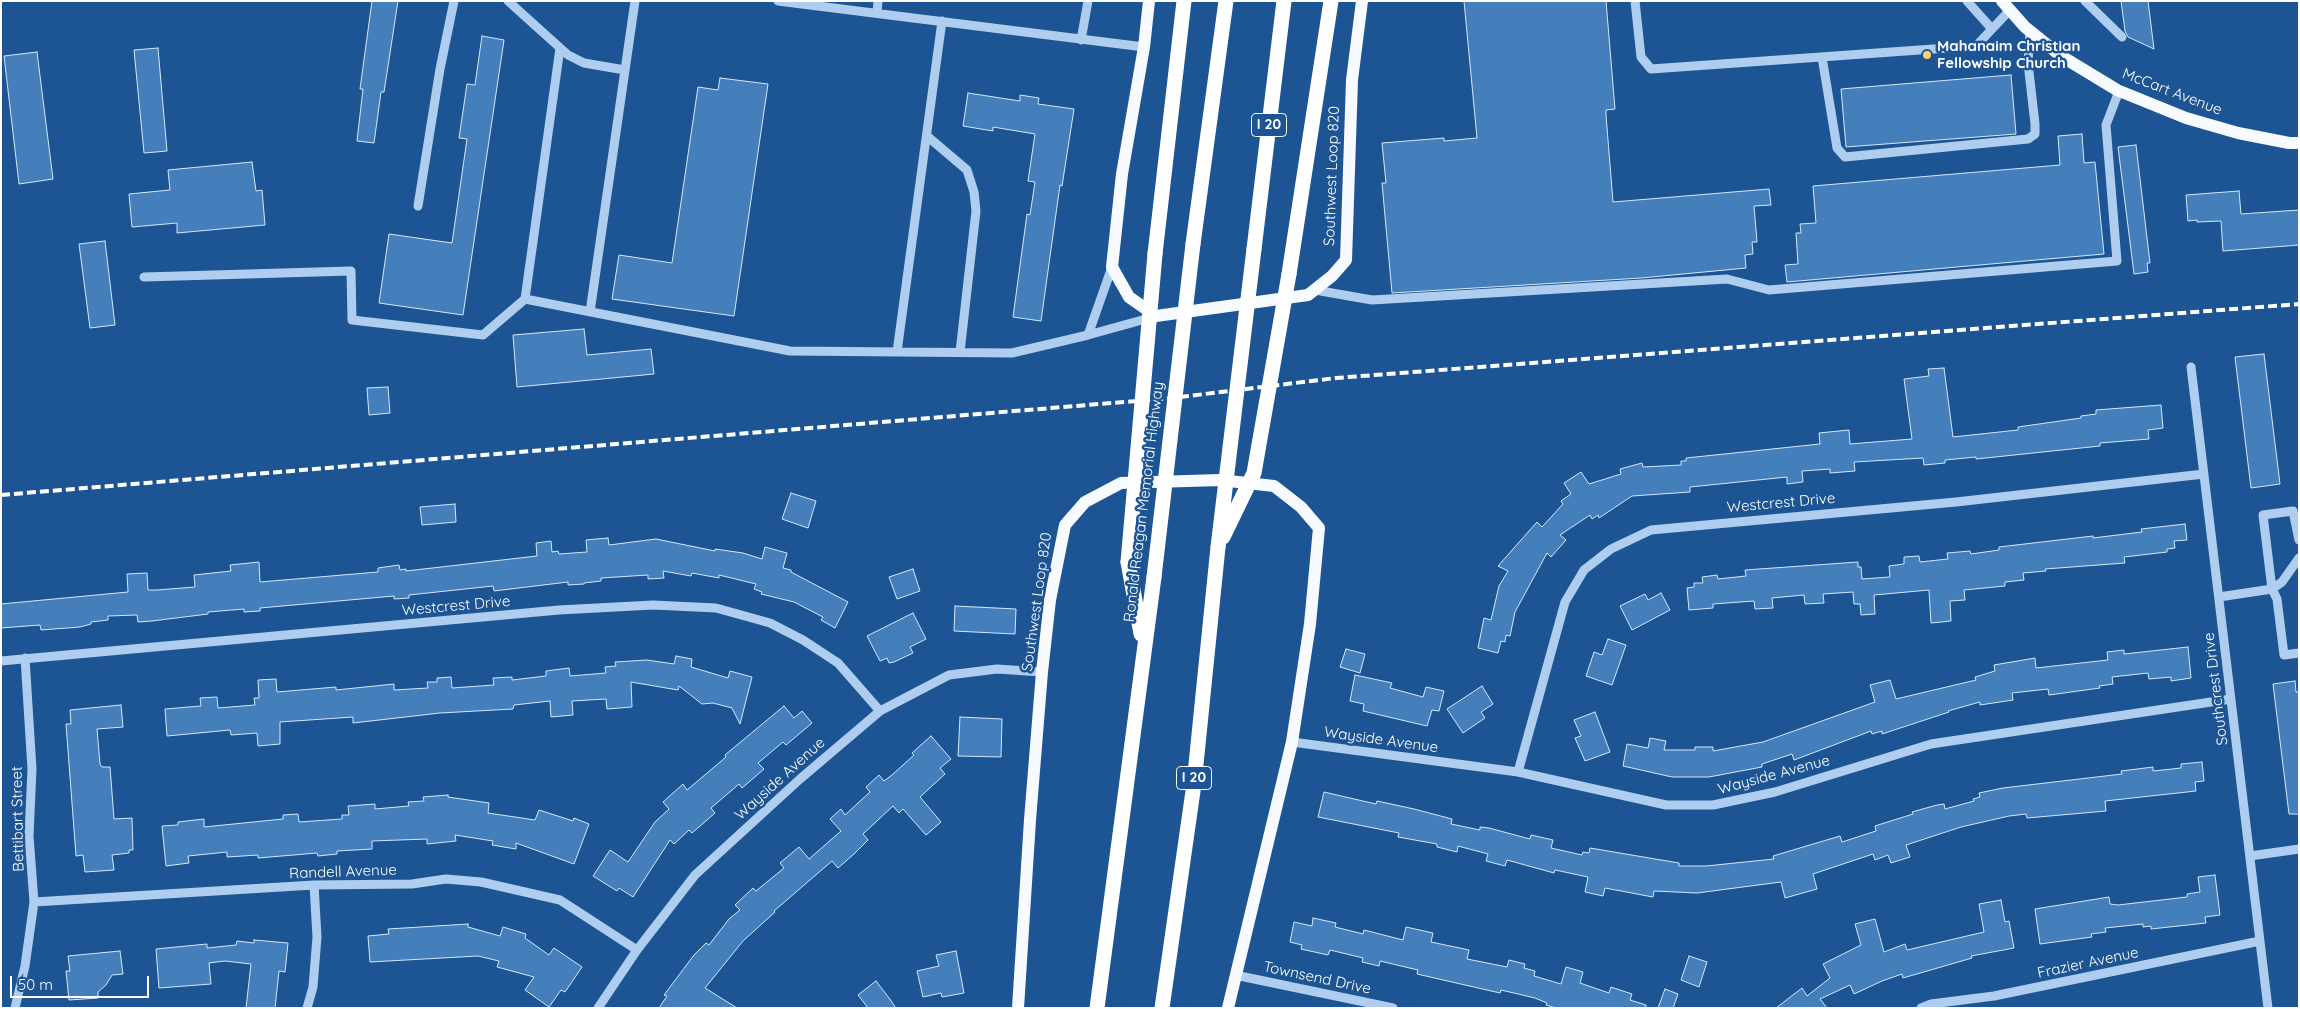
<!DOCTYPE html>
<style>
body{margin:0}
#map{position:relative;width:2300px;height:1009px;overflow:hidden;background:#1d5594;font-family:Quicksand,sans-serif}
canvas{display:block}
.frame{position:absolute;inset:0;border:2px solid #fff;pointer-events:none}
.scale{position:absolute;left:10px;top:976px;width:139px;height:22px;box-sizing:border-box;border:2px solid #fff;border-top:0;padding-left:6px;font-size:15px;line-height:18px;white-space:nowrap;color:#fff;-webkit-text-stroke:4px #1d5594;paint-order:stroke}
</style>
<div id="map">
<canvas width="2300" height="1009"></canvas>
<div class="frame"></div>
<div class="scale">50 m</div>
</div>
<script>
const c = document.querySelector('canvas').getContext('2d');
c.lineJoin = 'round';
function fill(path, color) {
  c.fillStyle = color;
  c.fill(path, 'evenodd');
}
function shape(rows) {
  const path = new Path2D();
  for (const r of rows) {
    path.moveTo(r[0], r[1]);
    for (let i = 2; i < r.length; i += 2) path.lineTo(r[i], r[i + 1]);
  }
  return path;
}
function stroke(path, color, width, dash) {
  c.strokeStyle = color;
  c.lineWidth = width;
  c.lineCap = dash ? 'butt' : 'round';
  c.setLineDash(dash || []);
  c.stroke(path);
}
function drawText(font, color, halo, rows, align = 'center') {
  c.font = font + ' Quicksand,sans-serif';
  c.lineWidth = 5;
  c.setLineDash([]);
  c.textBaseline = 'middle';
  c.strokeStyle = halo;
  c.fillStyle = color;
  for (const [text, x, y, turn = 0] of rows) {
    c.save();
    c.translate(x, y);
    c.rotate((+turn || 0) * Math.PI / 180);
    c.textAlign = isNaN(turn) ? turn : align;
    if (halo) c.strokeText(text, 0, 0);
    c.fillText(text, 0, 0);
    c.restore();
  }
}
const building = shape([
 [372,1,398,1,384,92,381,92,374,143,357,141,363,89,360,89,372,1],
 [1464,1,1606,1,1615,109,1606,110,1606,115,1613,202,1769,189,1771,205,1754,206,1757,242,1752,242,1753,254,1745,255,1746,268,1641,278,1392,293,1382,183,1386,183,1382,143,1444,138,1444,141,1477,138,1464,1],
 [2121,1,2148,1,2154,49,2128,37,2125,31,2121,1],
 [482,36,504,40,463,315,379,303,389,234,452,243,467,139,459,138,467,84,475,85,482,36],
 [158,48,167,151,144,153,134,50,158,48],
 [37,52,53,179,19,184,4,56,37,52],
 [2011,75,2016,134,1846,147,1841,89,2011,75],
 [720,78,768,84,734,316,612,299,619,255,672,263,698,87,718,90,720,78],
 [968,93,1020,101,1020,95,1039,98,1038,104,1074,109,1062,186,1060,185,1041,321,1013,317,1027,214,1030,215,1035,182,1028,181,1035,134,993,127,993,131,963,126,968,93],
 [2082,134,2084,163,2095,162,2104,254,1787,282,1785,265,1798,264,1796,233,1801,233,1800,224,1816,223,1813,186,2060,165,2058,136,2082,134],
 [2136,145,2150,263,2147,263,2148,272,2134,274,2118,147,2136,145],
 [252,162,256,191,262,190,265,225,177,233,177,223,132,227,129,194,170,190,168,170,252,162],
 [2239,191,2241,214,2299,210,2299,245,2223,251,2221,221,2197,222,2197,220,2188,221,2186,195,2239,191],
 [105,241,115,325,90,328,79,244,105,241],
 [584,329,587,355,651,349,654,374,517,387,513,335,584,329],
 [2264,354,2280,484,2251,488,2235,357,2264,354],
 [1944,368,1953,437,2018,430,2018,427,2081,418,2081,416,2096,414,2096,410,2161,405,2163,428,2148,430,2149,439,2100,443,2100,446,1976,459,1976,457,1945,460,1945,463,1924,465,1923,458,1854,462,1855,471,1830,473,1830,469,1802,471,1803,482,1787,484,1787,477,1690,487,1690,492,1632,496,1599,518,1598,515,1592,519,1590,515,1560,535,1566,540,1551,557,1547,553,1515,612,1510,636,1506,635,1505,642,1501,641,1498,653,1478,648,1484,618,1491,620,1499,586,1508,571,1498,566,1537,522,1542,527,1563,504,1561,501,1571,494,1564,483,1581,472,1589,484,1621,474,1620,469,1642,463,1643,467,1681,465,1681,461,1686,461,1686,458,1820,444,1819,433,1849,430,1850,444,1912,439,1904,379,1929,376,1928,369,1944,368],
 [388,387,390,413,369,415,367,388,388,387],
 [791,493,816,501,808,528,782,519,791,493],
 [455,504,456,522,422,525,420,507,455,504],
 [2185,524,2187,540,2174,541,2175,548,2167,549,2167,552,2124,557,2125,563,2045,569,2046,571,2023,573,2024,580,2005,582,2005,586,1964,590,1965,600,1950,601,1951,621,1931,623,1929,590,1874,595,1875,614,1861,615,1860,604,1854,604,1853,592,1823,594,1824,603,1805,604,1804,595,1772,598,1773,608,1755,609,1754,601,1713,604,1713,608,1689,610,1687,588,1694,587,1694,583,1703,583,1702,577,1717,575,1718,579,1746,576,1745,570,1858,562,1858,567,1861,567,1862,579,1890,577,1889,566,1904,564,1904,557,1919,556,1920,562,1948,559,1947,553,1970,551,1971,554,1999,550,1999,547,2093,536,2093,538,2142,532,2141,529,2185,524],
 [608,538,609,545,656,539,715,551,715,549,743,553,762,559,765,547,787,553,783,568,791,570,791,572,848,602,835,628,821,620,823,617,794,602,761,594,762,592,754,589,756,584,719,575,719,578,692,573,691,576,663,571,664,578,648,579,648,575,601,578,601,581,584,583,584,584,568,585,568,582,494,591,493,586,409,595,409,598,394,599,394,596,260,608,260,611,244,612,244,609,208,612,208,614,152,621,138,622,137,615,108,616,108,620,91,622,91,624,80,627,41,630,40,625,1,628,1,604,128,592,127,574,147,573,148,590,157,590,195,587,194,575,231,571,230,565,259,562,260,582,378,572,378,568,399,565,400,570,406,569,406,571,537,556,536,543,551,541,552,552,558,551,559,554,587,552,586,540,608,538],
 [913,569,920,591,897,599,889,577,913,569],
 [1661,593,1670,610,1632,630,1620,606,1645,594,1648,600,1661,593],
 [955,606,1016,609,1015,634,954,631,955,606],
 [913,613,926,639,910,647,913,653,894,662,889,663,887,658,880,661,867,636,913,613],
 [1608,639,1626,645,1612,685,1586,676,1594,652,1602,655,1608,639],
 [2188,647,2191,678,2171,681,2171,677,2149,679,2148,673,2112,677,2113,684,2099,686,2100,688,2049,695,2048,689,2012,693,2013,700,1980,705,1980,702,1948,711,1949,712,1882,734,1882,731,1872,734,1871,731,1794,760,1792,754,1762,764,1762,767,1709,777,1672,777,1623,766,1627,744,1648,748,1650,738,1666,741,1664,750,1695,750,1695,747,1713,747,1713,751,1763,742,1875,702,1870,685,1890,680,1896,699,1976,680,1975,677,1995,671,1994,665,2035,658,2036,668,2108,660,2107,652,2124,650,2124,654,2188,647],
 [1346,649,1365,654,1360,673,1340,667,1346,649],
 [676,656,692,659,691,667,728,678,730,671,752,677,740,724,732,708,713,703,702,704,679,686,678,690,631,682,632,707,607,709,606,699,572,701,573,715,551,717,550,701,514,705,513,709,440,713,353,723,353,717,280,722,280,744,258,746,257,733,231,735,230,730,167,736,165,709,201,706,200,698,217,697,218,708,255,705,254,698,259,698,258,680,276,679,277,692,336,687,336,690,394,684,394,690,428,688,427,682,437,682,437,678,451,677,452,688,494,685,493,678,512,677,512,680,546,676,546,671,569,668,570,676,606,673,605,667,616,666,615,662,647,660,674,664,676,656],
 [1355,675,1392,683,1390,688,1423,697,1426,687,1444,691,1439,711,1432,710,1427,726,1363,711,1364,704,1350,701,1355,675],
 [2295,681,2296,692,2299,692,2299,814,2289,814,2273,684,2295,681],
 [1482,686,1493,704,1481,712,1485,718,1463,733,1447,709,1482,686],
 [121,705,123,727,97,729,100,764,102,767,110,767,114,819,132,818,133,850,129,850,129,853,112,855,114,870,85,872,83,855,76,856,66,724,71,724,70,710,121,705],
 [784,706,794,718,802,711,812,723,786,745,783,742,758,763,764,769,742,788,739,784,711,808,715,813,692,833,689,830,674,844,670,840,633,897,619,888,617,891,593,876,610,850,628,862,655,822,669,809,663,802,683,784,687,790,726,757,725,755,784,706],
 [1595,712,1610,752,1585,761,1575,738,1581,736,1574,720,1595,712],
 [960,717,1002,719,1001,757,958,756,960,717],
 [931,736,951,759,940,768,945,774,920,797,941,822,926,835,903,809,899,813,893,806,863,834,868,840,854,854,838,868,832,861,774,911,775,912,743,941,705,988,737,1008,659,1008,667,996,664,995,694,955,706,943,709,945,729,919,740,910,735,905,753,888,756,891,784,868,780,863,799,847,809,859,841,831,830,819,841,809,845,815,870,792,866,787,879,775,884,781,892,775,914,755,912,753,931,736],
 [2202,762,2204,781,2195,782,2196,791,2105,801,2106,811,2027,818,2026,814,2009,816,1961,827,1906,845,1910,857,1891,863,1888,855,1875,860,1873,854,1813,874,1817,889,1785,898,1781,882,1697,893,1654,891,1653,897,1605,888,1603,896,1585,892,1588,877,1555,870,1554,873,1507,860,1505,866,1486,861,1488,854,1458,846,1457,852,1437,847,1437,844,1398,837,1399,833,1318,817,1324,792,1376,804,1377,801,1414,809,1452,819,1451,824,1480,830,1480,827,1489,828,1530,839,1531,835,1553,840,1551,848,1582,855,1583,852,1589,853,1590,848,1679,863,1679,866,1706,866,1774,859,1773,856,1840,836,1842,842,1876,831,1875,826,1913,814,1912,812,1937,805,1944,804,1945,809,1974,801,1973,799,1980,797,1979,793,2003,788,2122,774,2121,771,2153,767,2153,771,2181,768,2181,764,2202,762],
 [448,795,448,797,489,803,488,813,535,820,539,810,573,821,574,818,589,824,574,864,516,843,516,849,492,845,493,841,455,835,456,841,427,844,427,839,372,841,372,849,337,851,337,854,318,856,317,853,258,858,258,855,227,857,227,852,188,856,189,863,166,866,162,826,178,825,178,822,204,819,204,827,283,819,283,815,298,814,299,822,342,819,342,815,349,815,348,806,375,804,375,809,409,806,408,802,424,801,423,797,448,795],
 [2215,875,2220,915,2205,917,2206,923,2151,929,2151,926,2143,927,2143,924,2105,928,2106,932,2091,934,2092,937,2040,944,2035,909,2109,897,2110,904,2118,905,2187,897,2187,894,2200,892,2198,877,2215,875],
 [2001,900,2005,922,2009,921,2014,948,1971,956,1972,958,1903,978,1902,974,1882,981,1854,994,1850,985,1820,999,1827,1008,1776,1008,1802,988,1807,996,1830,978,1823,964,1861,945,1855,924,1875,919,1884,952,1905,944,1907,950,1984,932,1979,904,2001,900],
 [1313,918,1336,923,1335,927,1363,934,1364,930,1403,940,1406,927,1433,933,1431,942,1469,950,1467,959,1507,967,1509,960,1525,964,1524,968,1535,971,1534,976,1561,984,1566,967,1583,972,1580,983,1609,993,1611,987,1632,994,1630,1000,1646,1005,1646,1008,1556,1008,1546,1005,1547,1003,1535,998,1501,990,1500,993,1417,974,1418,970,1380,961,1379,966,1362,962,1363,958,1330,950,1328,955,1301,949,1302,945,1290,942,1294,922,1312,926,1313,918],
 [468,924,468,927,500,936,503,927,526,934,525,938,549,955,554,948,582,967,565,992,561,990,549,1007,525,990,534,977,497,967,499,961,478,956,370,962,368,936,389,934,388,929,468,924],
 [254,940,288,943,285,972,279,971,275,1008,246,1008,251,964,225,961,209,963,211,984,159,988,156,949,207,944,207,948,236,945,237,941,254,943,254,940],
 [120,951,123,974,112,975,106,985,98,992,98,998,69,1000,66,971,70,971,68,956,120,951],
 [956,951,964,993,942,997,941,993,923,997,917,971,939,966,936,955,956,951],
 [1689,956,1707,962,1699,987,1681,980,1689,956],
 [876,981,889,998,896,1008,868,1008,858,995,876,981],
 [1665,989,1678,994,1673,1008,1658,1008,1665,989]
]);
fill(building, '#457fbb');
stroke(building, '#d5e8fa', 1);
stroke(shape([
 [508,1,568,55,584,63,625,70],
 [778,1,1144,47],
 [1635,1,1641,57,1651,69,1976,46,2010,10],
 [1967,1,1992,29],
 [2085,1,2122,37],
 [877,13,878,1],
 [1081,40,1088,1],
 [1822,57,1837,148,1845,157,2028,139,2035,134,2035,124,2028,63,2030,30],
 [927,136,967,170,974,192,976,211,960,352],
 [418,206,440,69,454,1],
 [144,277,351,271,352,320,483,335,525,299,790,351,1012,353,1088,335,1153,317],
 [1315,290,1372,300,1727,279,1769,290,2117,261,2106,125,2119,91],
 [525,299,560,48],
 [590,312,635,1],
 [1088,335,1112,267],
 [897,352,942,21],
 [2191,367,2268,1008],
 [2299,540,2293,511,2263,515,2272,589,2277,599,2284,655,2299,653],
 [2219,597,2272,589,2282,582,2299,558],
 [1,661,559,610,653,605,716,608,770,623,803,640,838,663,880,711],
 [1292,742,1518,772,1666,805,1713,805,1775,792,1931,744,2231,699],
 [1518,772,1565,602,1584,570,1611,549,1651,530,1956,502,2204,474],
 [2250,856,2299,849],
 [34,902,314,885,412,884,446,879,481,882,560,900,637,950],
 [1235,975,1393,1008],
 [15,1008,25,966,34,902,29,836,32,769,25,658],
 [307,1008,313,987,317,937,314,885],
 [598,1008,637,950,695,875,800,779,880,711,949,675,997,669,1042,672],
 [1921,1008,1931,1004,1994,996,2260,941]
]), '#afceef', 9);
stroke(shape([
 [1149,1,1144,47,1122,174,1112,267,1129,297,1156,316,1308,295,1332,276,1346,260,1352,80,1362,1],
 [2002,1,2025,27,2061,56,2117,90,2186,118,2238,133,2289,143,2299,143],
 [1018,1008,1030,820,1042,672,1050,600,1065,525,1085,502,1121,483,1220,480,1274,486,1301,507,1319,528,1310,624,1292,742,1228,1008]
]), '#f7faff', 12);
stroke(shape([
 [1193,244,1226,1],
 [1254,249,1284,1],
 [1155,254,1184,1],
 [1289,274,1331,1],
 [1128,562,1141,634],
 [1097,1008,1154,577],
 [1162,1008,1194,784,1218,547]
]), '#fff', 15);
stroke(shape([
 [1,495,1172,398,1336,378,2299,304]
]), '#fff', 4, [9, 4]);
stroke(shape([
 [1223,537,1254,473,1289,274],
 [1218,547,1254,249],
 [1128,562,1155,254],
 [1154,577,1193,244]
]), '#fff', 15);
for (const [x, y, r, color] of [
 [1927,55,5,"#fecf6d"]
]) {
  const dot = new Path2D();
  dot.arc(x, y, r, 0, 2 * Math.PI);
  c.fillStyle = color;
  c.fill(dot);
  stroke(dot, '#1d5594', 2);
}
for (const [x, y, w] of [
 [1269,125,35],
 [1194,778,35]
]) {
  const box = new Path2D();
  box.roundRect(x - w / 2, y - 11.5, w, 23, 4);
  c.fillStyle = '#1d5594';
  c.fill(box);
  stroke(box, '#fff', 1);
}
drawText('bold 14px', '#fff', null, [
 ["I 20",1269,125],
 ["I 20",1194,778]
]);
drawText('bold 15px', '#fff', '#1d5594', [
 ["Mahanaim Christian",1937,46],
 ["Fellowship Church",1937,63]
], 'left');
drawText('15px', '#fff', '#1d5594', [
 ["McCart Avenue",2172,92,21],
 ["Southwest Loop 820",1332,176,-88],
 ["Ronald Reagan Memorial Highway",1144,502,-83],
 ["Westcrest Drive",1781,503,-5],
 ["Southwest Loop 820",1037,602,-82],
 ["Westcrest Drive",456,606,-5],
 ["Southcrest Drive",2216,689,-97],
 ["Wayside Avenue",1381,740,8],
 ["Wayside Avenue",1774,775,-15],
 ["Wayside Avenue",780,779,-42],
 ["Bettibart Street",18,819,-91],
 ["Randell Avenue",343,872,-2],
 ["Frazier Avenue",2088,963,-12],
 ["Townsend Drive",1317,978,12]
]);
</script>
